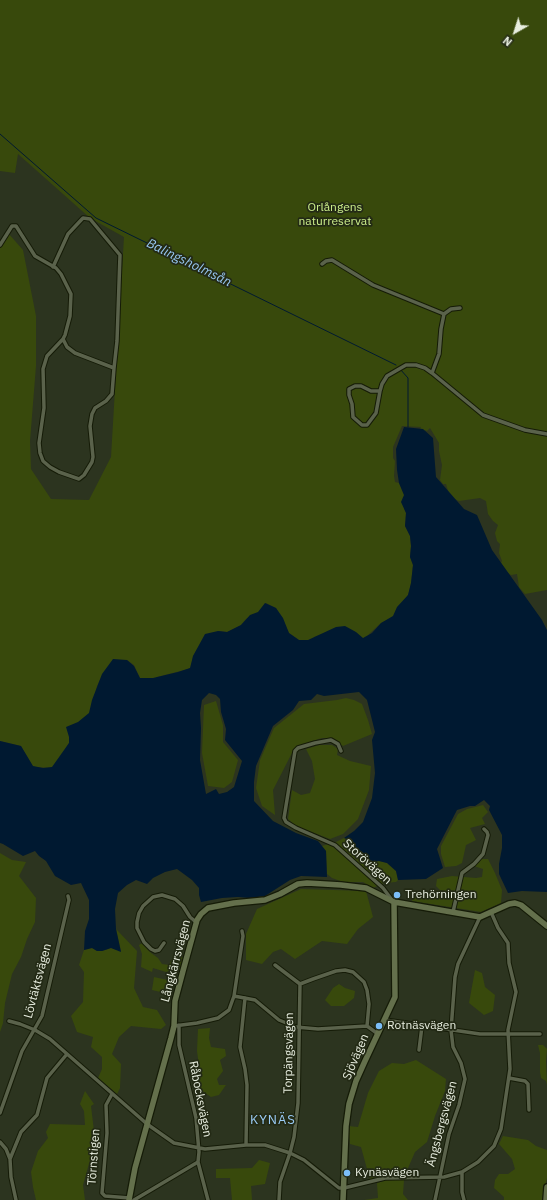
<!DOCTYPE html>
<meta charset="utf-8">
<style>
body{margin:0}
#map{position:relative;width:547px;height:1200px;overflow:hidden;background:#2c341f;font-family:"IBM Plex Sans",sans-serif}
canvas{display:block}
.north{position:absolute;left:495px;top:12px;width:40px;height:40px;-webkit-text-stroke:3px #232a15;paint-order:stroke;rotate:219deg;font-size:11px;font-weight:700;line-height:16px;text-align:center;color:#e7eddf}
.north::after{content:'';display:block;margin:auto;width:14px;height:18px;background:#e7eddf;clip-path:polygon(50% 0,100% 100%,50% 72%,0 100%)}
</style>
<div id="map">
<canvas width="547" height="1200"></canvas>
<div class="north">N</div>
</div>
<script>
const c = document.querySelector('canvas').getContext('2d');
c.lineJoin = 'round';
function fill(path, color) {
  c.fillStyle = color;
  c.fill(path, 'evenodd');
}
function shape(rows) {
  const path = new Path2D();
  for (const r of rows) {
    path.moveTo(r[0], r[1]);
    for (let i = 2; i < r.length; i += 2) path.lineTo(r[i], r[i + 1]);
  }
  return path;
}
function stroke(path, color, width, dash) {
  c.strokeStyle = color;
  c.lineWidth = width;
  c.lineCap = dash ? 'butt' : 'round';
  c.setLineDash(dash || []);
  c.stroke(path);
}
function drawText(font, color, halo, rows, align = 'center') {
  c.font = font + ' "IBM Plex Sans",sans-serif';
  c.lineWidth = 3.5;
  c.setLineDash([]);
  c.textBaseline = 'middle';
  c.strokeStyle = halo;
  c.fillStyle = color;
  for (const [text, x, y, turn = 0] of rows) {
    c.save();
    c.translate(x, y);
    c.rotate((+turn || 0) * Math.PI / 180);
    c.textAlign = isNaN(turn) ? turn : align;
    if (halo) c.strokeText(text, 0, 0);
    c.fillText(text, 0, 0);
    c.restore();
  }
}
fill(shape([
 [0,0,547,0,547,590,525,594,519,587,517,574,511,575,506,572,501,563,502,561,499,553,500,544,497,541,495,533,498,525,493,521,488,514,486,501,480,498,459,501,450,497,446,484,443,484,440,480,442,465,439,451,439,443,430,428,427,431,425,430,424,433,418,434,421,427,402,426,393,447,393,458,395,461,394,476,395,482,399,483,404,495,404,509,406,513,405,526,410,536,411,546,410,557,413,565,411,583,408,595,392,618,381,623,369,634,366,639,322,634,314,637,313,640,299,640,289,633,276,608,266,603,261,612,246,619,241,625,227,632,220,631,198,648,193,656,192,668,157,677,154,680,140,678,134,665,127,660,100,680,97,686,93,709,69,737,69,743,60,759,53,768,33,767,21,746,0,741,0,245,8,233,23,250,36,316,36,366,30,441,31,469,51,499,89,500,111,457,124,237,90,218,18,154,15,173,0,171],
 [346,698,354,700,362,704,368,720,372,734,343,746,332,738,322,738,303,744,294,749,273,790,275,815,262,806,256,788,260,760,274,728,304,704,337,700],
 [216,701,223,725,223,742,238,760,232,782,224,788,208,786,202,753,204,705],
 [319,745,332,745,338,749,337,755,350,761,371,766,369,790,358,819,343,834,330,839,296,826,288,819,292,790,301,795,310,793,315,779,312,761,306,749],
 [483,805,488,812,482,818,485,824,470,828,476,840,466,845,462,863,456,866,445,867,441,854,441,846,458,814,467,809],
 [344,838,347,839,346,847,373,862,379,861,387,863,396,871,398,880,396,882,384,883,373,888,363,882,343,882,332,878,327,874,326,851,322,846,336,842],
 [0,853,12,860,26,862,19,876,36,898,35,922,27,939,21,957,12,974,5,1003,3,1023,0,1032],
 [480,859,488,859,495,873,502,890,501,903,481,912,412,901,413,894,433,892,440,890,436,886,437,879,452,876,476,878,482,877,483,869,474,866],
 [301,889,366,891,373,917,358,929,347,944,322,941,295,959,281,949,273,952,262,964,246,960,246,934,257,909],
 [116,929,137,951,134,988,143,1007,157,1010,166,1025,161,1029,131,1026,119,1037,112,1054,121,1064,120,1088,117,1094,98,1078,102,1069,102,1057,91,1047,93,1037,77,1032,71,1016,83,1002,84,972,79,965,84,950,92,948,97,951,102,951,111,948,121,951],
 [142,943,151,953,158,958,162,964,169,965,174,955,178,954,183,958,180,969,173,969,166,972,153,968,152,972,141,967,142,954,139,945],
 [475,970,482,973,485,987,495,995,493,1011,484,1015,469,1003],
 [154,977,172,981,169,994,152,990],
 [339,984,345,988,355,991,354,998,344,1006,331,1006,325,1000,333,988],
 [210,1028,209,1038,211,1047,225,1049,226,1056,220,1060,223,1071,217,1079,219,1085,226,1085,219,1095,211,1097,198,1088,200,1074,197,1051,198,1029],
 [538,1045,543,1045,547,1049,546,1061,547,1085,546,1081,541,1078,540,1072,540,1053],
 [416,1060,446,1079,445,1091,435,1116,427,1142,415,1152,405,1175,385,1176,370,1180,361,1147,350,1144,348,1126,358,1127,368,1093,379,1071,392,1063,404,1064],
 [85,1091,94,1104,91,1106,94,1131,92,1153,83,1185,85,1200,36,1200,33,1187,31,1172,38,1151,48,1138,46,1132,50,1124,85,1125,84,1111,80,1104],
 [503,1136,528,1140,536,1146,547,1150,547,1178,542,1200,504,1200,504,1197,494,1188,495,1180,499,1174,508,1174,515,1169,512,1159,499,1144],
 [259,1160,270,1163,265,1184,251,1186,252,1200,232,1200,230,1178,216,1178,216,1169,252,1168],
 [386,1180,404,1180,403,1194,408,1200,364,1200,378,1198,377,1183]
]), '#38490c');
fill(shape([
 [404,427,423,429,433,438,436,477,464,509,477,515,492,550,542,620,547,630,547,892,522,891,508,893,499,874,499,864,502,848,502,835,489,810,490,806,484,800,475,806,470,806,457,810,437,849,443,868,426,879,398,880,396,871,387,863,379,861,373,862,346,847,344,844,347,839,344,838,354,831,363,822,372,798,375,773,372,740,375,732,367,700,359,692,324,696,317,694,311,700,299,701,293,710,273,726,256,766,254,782,254,801,273,821,296,833,318,841,326,851,327,877,301,876,290,880,265,896,249,898,238,897,222,898,201,902,199,895,199,888,192,880,177,869,165,872,153,878,147,884,136,880,127,885,118,893,115,909,116,929,121,952,111,948,102,951,97,951,92,948,84,950,85,931,89,919,89,900,81,883,71,885,55,876,46,861,39,856,35,851,23,856,3,844,0,843,0,741,21,746,33,766,43,768,52,767,69,743,69,737,66,727,78,722,89,713,92,700,102,674,113,659,127,660,134,666,140,678,153,678,178,672,190,668,193,656,205,634,218,631,227,632,241,625,250,615,258,612,265,603,276,608,283,618,289,633,299,640,308,640,336,627,345,626,356,632,363,638,372,633,381,623,393,616,397,607,408,595,411,583,413,565,410,557,411,546,410,536,405,526,406,513,401,502,404,495,399,483,397,470,396,449],
 [209,693,216,695,220,699,221,712,226,729,225,740,242,761,234,787,227,792,219,794,216,789,206,794,200,760,201,728,200,713,202,700]
]), '#001931');
stroke(shape([
 [0,134,96,218,396,365],
 [400,369,408,378,408,427]
]), '#001931', 1);
const street = shape([
 [0,245,12,226,16,226,35,256,56,268,61,274,71,294,70,316,65,335,63,339,47,356,43,369,44,408,39,443,40,453,43,461,50,467,59,472,79,479,84,475,92,462,93,457,90,426,92,414,95,408,106,401,112,394,114,368],
 [322,264,326,261,332,260,373,285,444,314],
 [53,267,68,234,83,218,90,219,120,255,117,341,114,368,75,353,67,347,63,339],
 [432,373,439,354,441,329,444,314,451,309,460,308],
 [380,391,376,413,367,425,362,425,353,417,352,404,349,395,349,389,355,386,361,386,371,391,380,391,382,384,387,376,406,365,416,365,425,368,432,373,483,415,525,430,547,434],
 [341,751,338,744,331,740,315,743,298,748,295,751,284,818,286,822,296,828,335,845,383,888,392,900],
 [453,912,462,873,474,864,483,854,488,835,487,832,484,829],
 [164,943,159,950,155,951,151,949,144,942,137,928,137,922,139,913,143,906,153,897,162,895,175,899,183,906,190,917,197,923],
 [275,965,300,984,298,1103,294,1137,290,1153,280,1182,279,1200],
 [300,984,313,979,336,971,345,970,353,972,364,982,367,990,369,1004,367,1026],
 [234,996,243,936,242,931],
 [245,998,240,1047,245,1069,247,1085,246,1145],
 [385,1020,480,1034,540,1034],
 [9,1021,20,1024,35,1030,50,1039,147,1124,174,1143,205,1149,246,1145,265,1145,290,1153,304,1160,339,1188,344,1188,385,1178,444,1177,462,1172,478,1162,494,1146,501,1129,510,1069,508,1030,516,992,509,963,508,943,498,928,491,912],
 [179,1025,179,1045,196,1118,199,1152,198,1162,208,1200],
 [174,1026,197,1023,218,1018,229,1010,234,996,255,1000,279,1020,296,1027,318,1029,367,1026,378,1034],
 [419,1050,422,1026],
 [509,1078,525,1081,528,1084,529,1110],
 [112,1094,106,1105,107,1133,102,1193,105,1196,130,1198],
 [0,1113,22,1051,42,1016,69,900,68,896],
 [0,1142,6,1149,10,1159,11,1177,16,1200],
 [10,1159,21,1132,37,1115,47,1078,67,1054],
 [462,1172,462,1192,464,1200],
 [134,1200,198,1162],
 [435,1200,449,1134,459,1105,465,1079,461,1063,453,1047,451,1030,455,977,458,964,480,917]
]);
const secondary = shape([
 [129,1200,135,1168,171,1038,174,1026,175,1001,183,971,197,920,201,914,208,908,234,903,265,900,280,894,298,884,307,883,341,885,366,888,394,902,480,917,509,904,515,903,521,905,547,926],
 [343,1200,346,1126,349,1104,356,1081,365,1061,395,997,394,902],
 [546,1200,547,1187]
]);
stroke(street, '#151b07', 5.5);
stroke(secondary, '#151b07', 8);
stroke(street, '#5a624b', 3.5);
stroke(secondary, '#64704c', 5.5);
for (const [x, y, r, color] of [
 [397,895,4,"#7bbef8"],
 [379,1026,4,"#7bbef8"],
 [347,1173,4,"#7bbef8"]
]) {
  const dot = new Path2D();
  dot.arc(x, y, r, 0, 2 * Math.PI);
  c.fillStyle = color;
  c.fill(dot);
  stroke(dot, '#232a15', 1.5);
}
drawText('12px', '#ccee8b', '#232a15', [
 ["Orlångens",335,208],
 ["naturreservat",335,222]
]);
drawText('12px', '#e7eddf', '#232a15', [
 ["Storövägen",367,862,42],
 ["Långkärrsvägen",176,961,-75],
 ["Lövtäktsvägen",38,981,-75],
 ["Torpängsvägen",289,1053,-89],
 ["Sjövägen",356,1057,-67],
 ["Råbocksvägen",200,1099,79],
 ["Ängsbergsvägen",442,1124,-75],
 ["Törnstigen",94,1157,-86]
]);
drawText('12px', '#e7eddf', '#232a15', [
 ["Trehörningen",405,895],
 ["Rotnäsvägen",387,1026],
 ["Kynäsvägen",355,1173]
], 'left');
drawText('italic 13px', '#98c8f2', '#232a15', [
 ["Balingsholmsån",189,263,26]
]);
c.letterSpacing = '1px';
drawText('13px', '#9acbf6', '#232a15', [
 ["KYNÄS",273,1120]
]);
c.letterSpacing = '0px';
</script>
